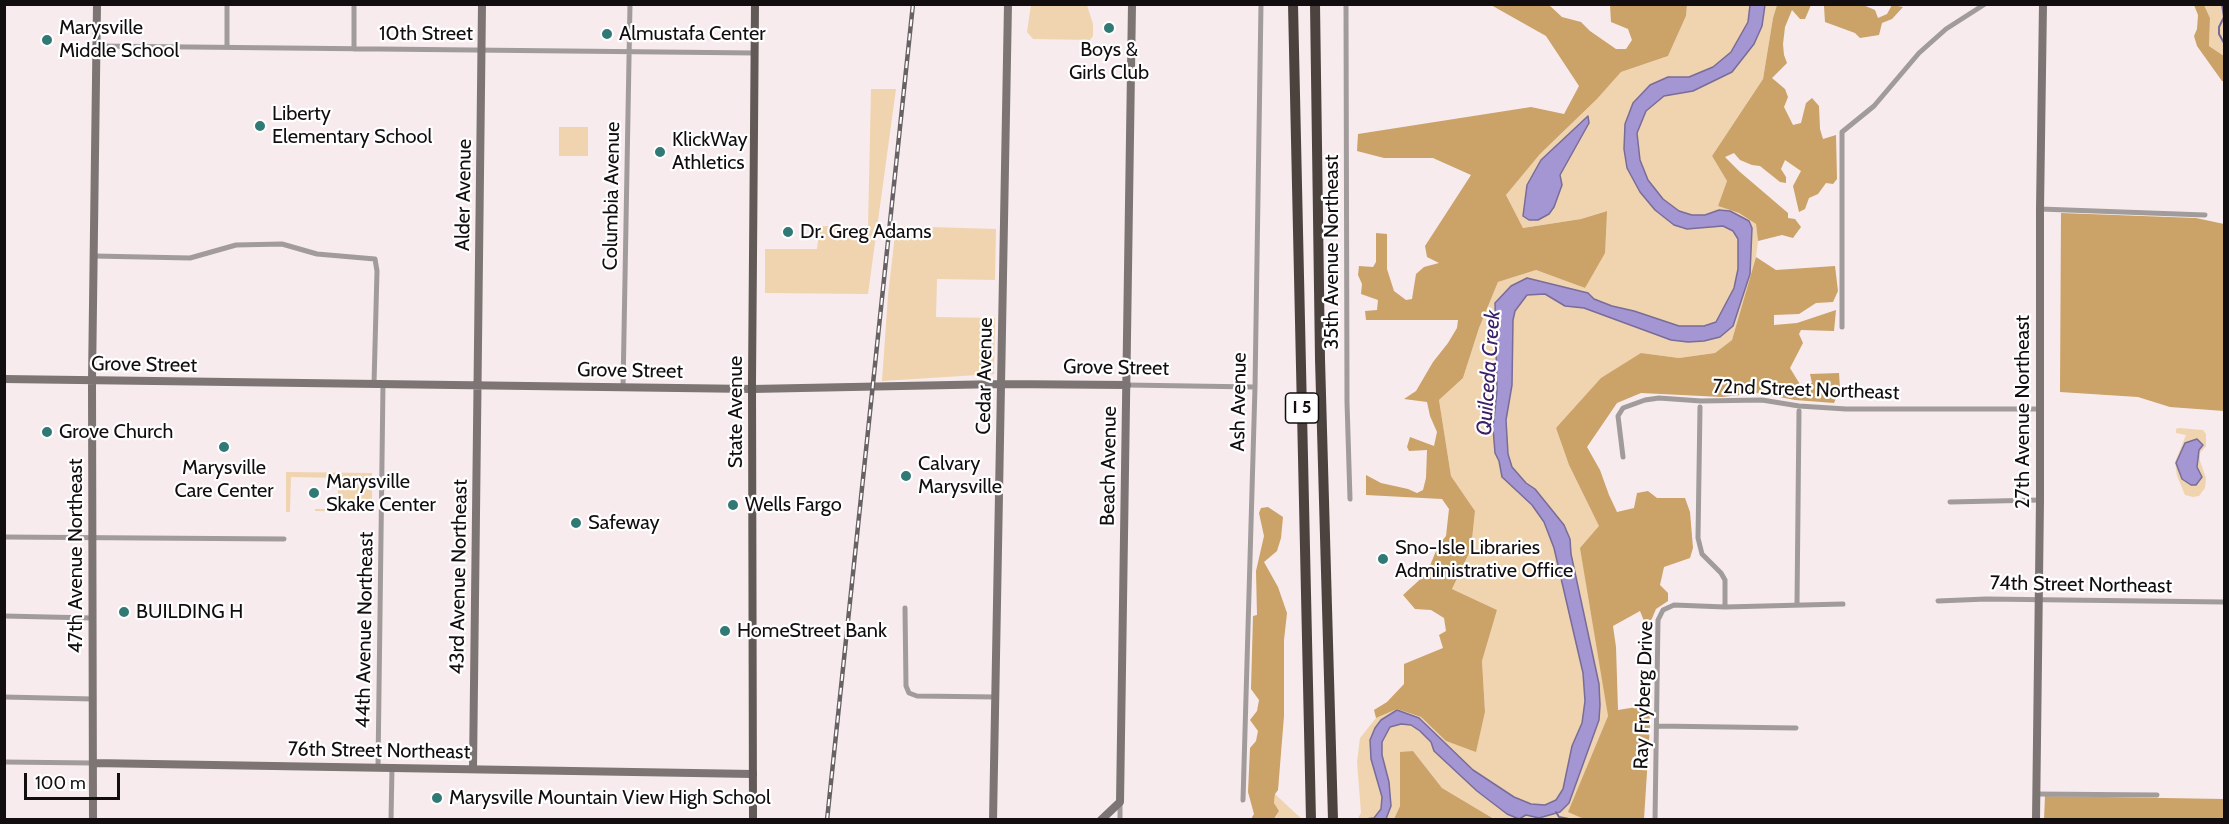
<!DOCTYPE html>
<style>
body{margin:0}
#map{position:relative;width:2229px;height:824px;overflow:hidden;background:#f7ebed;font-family:Cabin,sans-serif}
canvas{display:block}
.frame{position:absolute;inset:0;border:6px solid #120e0f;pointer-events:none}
.scale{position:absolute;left:24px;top:773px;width:96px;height:27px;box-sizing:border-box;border:3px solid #120e0f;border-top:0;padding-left:8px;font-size:18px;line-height:21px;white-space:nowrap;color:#120e0f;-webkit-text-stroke:4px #fff;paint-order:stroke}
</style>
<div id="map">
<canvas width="2229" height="824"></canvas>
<div class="frame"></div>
<div class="scale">100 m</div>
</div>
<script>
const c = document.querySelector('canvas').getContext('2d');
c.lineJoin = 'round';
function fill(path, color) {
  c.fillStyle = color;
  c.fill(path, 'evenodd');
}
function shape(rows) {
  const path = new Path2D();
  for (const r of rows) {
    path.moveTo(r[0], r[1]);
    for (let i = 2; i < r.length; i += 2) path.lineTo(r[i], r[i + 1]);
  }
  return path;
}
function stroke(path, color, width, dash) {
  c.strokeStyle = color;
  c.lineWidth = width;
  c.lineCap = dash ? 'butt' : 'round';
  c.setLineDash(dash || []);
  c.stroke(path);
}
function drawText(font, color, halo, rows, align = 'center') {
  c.font = font + ' Cabin,sans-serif';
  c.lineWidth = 4.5;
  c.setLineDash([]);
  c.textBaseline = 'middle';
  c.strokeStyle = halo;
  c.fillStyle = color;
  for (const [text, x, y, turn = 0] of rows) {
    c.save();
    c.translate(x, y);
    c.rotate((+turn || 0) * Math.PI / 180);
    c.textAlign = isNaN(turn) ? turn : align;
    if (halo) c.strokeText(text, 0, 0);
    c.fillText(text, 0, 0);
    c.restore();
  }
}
fill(shape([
 [1031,5,1087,5,1093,24,1093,36,1090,40,1033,39,1027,32],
 [1687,5,1777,5,1773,18,1763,79,1712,156,1727,181,1718,206,1739,213,1756,224,1758,241,1756,257,1732,340,1715,353,1679,358,1641,353,1556,428,1569,465,1600,527,1599,654,1608,716,1569,811,1584,819,1494,819,1442,788,1413,751,1400,753,1400,806,1394,819,1357,820,1361,813,1357,762,1360,738,1376,718,1397,709,1421,717,1446,741,1476,751,1485,712,1482,661,1497,610,1452,589,1471,549,1475,511,1451,476,1439,400,1463,378,1479,328,1498,282,1536,270,1585,288,1606,211,1581,219,1523,228,1506,195,1540,154,1597,99,1621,72,1668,56,1686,16],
 [2204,5,2224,5,2224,56,2209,46,2210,18],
 [871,89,896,89,868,294,765,293,765,249,817,249,820,226,868,227],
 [559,127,588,127,588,156,559,156],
 [896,226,996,229,995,280,937,279,936,317,995,318,994,374,882,381,888,295],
 [2179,428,2203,430,2206,434,2206,446,2200,453,2200,461,2206,478,2205,488,2199,496,2193,497,2185,495,2177,476,2175,462,2186,435,2176,433,2176,429],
 [286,472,372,473,372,512,315,511,315,509,338,509,338,478,291,477,290,512,286,512],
 [1275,794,1292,810,1302,819,1274,820,1279,811,1274,803]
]), '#f0d4af');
fill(shape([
 [1491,5,1549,5,1562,17,1581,22,1590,31,1616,49,1626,49,1632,40,1628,29,1611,22,1610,5,1687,5,1686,16,1668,56,1621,72,1597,99,1540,154,1506,195,1523,228,1581,219,1607,211,1605,253,1585,288,1536,270,1498,282,1479,328,1463,378,1439,400,1451,476,1475,511,1471,549,1452,589,1497,610,1482,661,1485,712,1476,752,1446,741,1421,717,1397,709,1376,718,1374,710,1387,702,1404,684,1404,664,1443,648,1439,635,1446,631,1444,618,1431,610,1415,609,1403,595,1427,573,1438,546,1446,536,1449,509,1442,499,1366,495,1366,475,1381,483,1408,489,1417,493,1423,490,1426,478,1427,450,1409,451,1407,447,1410,437,1434,446,1437,432,1430,416,1427,402,1404,399,1416,391,1433,362,1448,343,1457,328,1458,320,1366,320,1365,311,1377,310,1378,300,1361,294,1362,284,1358,275,1359,266,1373,267,1376,262,1376,233,1387,234,1387,269,1394,291,1406,300,1412,299,1416,274,1424,267,1439,263,1427,257,1425,246,1471,175,1433,158,1384,158,1357,151,1358,134,1531,107,1564,114,1579,86,1546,36],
 [1777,5,1863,5,1875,10,1878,18,1887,14,1892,5,1903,7,1892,19,1882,23,1879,35,1860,38,1855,33,1825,22,1824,6,1811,5,1805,19,1800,19,1792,10,1785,27,1783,44,1784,55,1787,63,1772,78,1785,89,1788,97,1784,107,1793,125,1801,123,1806,103,1812,98,1819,106,1820,129,1823,139,1836,135,1837,179,1833,184,1826,183,1818,194,1809,198,1805,209,1799,212,1793,186,1801,171,1785,160,1781,169,1786,177,1786,183,1780,182,1760,166,1752,165,1740,160,1734,153,1725,157,1740,172,1788,213,1788,218,1795,219,1801,227,1793,238,1782,235,1758,241,1756,224,1739,213,1718,206,1727,181,1712,156,1763,79,1773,18],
 [2194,5,2204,5,2210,18,2209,46,2224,56,2224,81,2222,81,2197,46,2194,36,2197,29,2198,15],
 [2061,213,2196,218,2224,224,2224,411,2170,407,2138,397,2060,392],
 [1756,257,1776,270,1835,266,1838,291,1833,302,1816,303,1799,314,1774,315,1774,325,1797,323,1836,310,1834,331,1801,330,1799,334,1803,343,1790,368,1801,386,1812,383,1810,374,1839,373,1840,389,1834,403,1795,400,1759,393,1722,397,1641,393,1617,403,1587,447,1600,470,1609,495,1617,512,1634,508,1637,493,1648,491,1657,498,1685,498,1690,512,1693,548,1690,558,1664,567,1660,585,1668,593,1668,601,1656,609,1650,623,1644,621,1640,611,1613,626,1616,647,1618,710,1649,705,1650,725,1644,819,1584,819,1568,812,1608,716,1580,548,1599,526,1569,465,1556,428,1601,378,1641,353,1679,358,1715,353,1732,340],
 [1268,507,1283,517,1281,538,1277,551,1264,562,1278,587,1287,613,1284,640,1284,716,1278,790,1275,794,1274,803,1279,811,1274,819,1251,819,1254,814,1248,792,1250,748,1256,741,1258,731,1250,720,1257,711,1259,700,1251,689,1253,616,1257,615,1256,571,1264,536,1259,513,1261,508],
 [1413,751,1442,788,1494,819,1394,819,1400,806,1400,752],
 [2045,796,2224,799,2224,819,2044,820]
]), '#cba267');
const water = shape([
 [1750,5,1765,5,1762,26,1754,44,1732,72,1693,91,1664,96,1646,111,1637,133,1640,160,1648,180,1663,199,1679,211,1692,215,1705,215,1719,210,1730,211,1749,221,1752,228,1750,274,1733,326,1720,337,1704,341,1688,342,1671,340,1584,308,1565,306,1545,294,1527,295,1515,311,1513,320,1512,385,1506,420,1508,454,1512,467,1526,483,1535,489,1564,525,1570,539,1571,554,1599,684,1600,705,1599,720,1569,803,1560,812,1539,818,1526,815,1519,819,1507,814,1477,791,1434,751,1431,742,1420,731,1411,725,1401,724,1390,727,1382,742,1382,755,1389,782,1391,806,1386,819,1365,819,1374,818,1381,809,1382,797,1371,759,1370,740,1375,728,1381,720,1397,710,1419,718,1473,770,1514,797,1531,804,1545,805,1556,800,1563,789,1572,746,1582,723,1585,701,1583,673,1554,548,1544,522,1532,505,1502,477,1499,461,1495,453,1493,428,1497,391,1495,303,1511,286,1527,278,1588,293,1594,299,1612,306,1634,311,1679,326,1704,326,1716,322,1734,288,1738,269,1738,239,1733,231,1723,226,1687,229,1674,225,1655,210,1640,192,1627,168,1624,149,1625,124,1633,103,1650,85,1668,77,1689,77,1713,67,1731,52,1748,22,1750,5],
 [1588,116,1589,123,1560,175,1562,185,1554,207,1549,214,1538,220,1529,220,1523,216,1527,185,1541,160,1588,116],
 [2197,439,2203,445,2199,450,2197,467,2202,477,2196,485,2191,485,2182,479,2176,463,2185,443,2197,439]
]);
fill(water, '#a495d3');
stroke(water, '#786c98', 1.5);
stroke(shape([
 [2222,4,2224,17,2219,27,2219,34,2224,43],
 [1556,812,1559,817,1574,820]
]), '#786c98', 2);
stroke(shape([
 [1346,4,1347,402,1350,499],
 [96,46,755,53],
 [227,47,227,4],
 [354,49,354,4],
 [2040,209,2205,215],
 [94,256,190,258,236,245,282,244,317,254,375,259,377,271,374,384],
 [1842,327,1842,132,1874,106,1919,53,1946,29,1985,4],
 [1127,385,1255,387],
 [623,388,630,4],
 [1700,407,1698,538,1702,554,1721,573,1725,580,1725,607],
 [1623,457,1618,416,1623,408,1645,400,1659,398,1701,401,1762,400,1799,406,1846,409,2040,409],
 [1950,502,2040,500],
 [4,537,284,539],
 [1938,601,1986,599,2224,602],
 [1797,604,1799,411],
 [905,608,906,686,909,693,917,696,996,697],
 [4,616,92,618],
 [4,697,93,699],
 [1657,726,1796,728],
 [4,762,93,763],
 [378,767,383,384],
 [2036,794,2157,795],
 [1243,800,1255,387,1261,4],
 [391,820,392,768],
 [1120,820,1120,802],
 [1655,820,1658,620,1663,610,1674,605,1725,607,1843,604]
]), '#a19c9b', 5);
stroke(shape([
 [4,379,752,389,1001,384,1127,385],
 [93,763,753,774],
 [473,769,482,4],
 [93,820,92,380,97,4],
 [993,820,1008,4],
 [1101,820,1120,802,1132,4],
 [2036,820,2040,500,2040,209,2043,4]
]), '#7c7573', 8);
stroke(shape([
 [753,820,752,381,755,4]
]), '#625a57', 8);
stroke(shape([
 [1293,4,1311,820],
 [1315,4,1320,359,1333,820]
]), '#4c433f', 10);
const rail = shape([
 [827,820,913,4]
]);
stroke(rail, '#696264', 4.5);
stroke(rail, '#fff', 2, [7]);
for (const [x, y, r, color] of [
 [1109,28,6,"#307975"],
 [607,34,6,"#307975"],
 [47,40,6,"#307975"],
 [260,126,6,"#307975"],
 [660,152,6,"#307975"],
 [788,232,6,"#307975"],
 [47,432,6,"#307975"],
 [224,447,6,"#307975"],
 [906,476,6,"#307975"],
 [314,493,6,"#307975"],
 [733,505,6,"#307975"],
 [576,523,6,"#307975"],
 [1383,559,6,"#307975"],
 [124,612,6,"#307975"],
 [725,631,6,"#307975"],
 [437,798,6,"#307975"]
]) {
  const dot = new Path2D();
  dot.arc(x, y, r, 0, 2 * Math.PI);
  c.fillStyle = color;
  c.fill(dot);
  stroke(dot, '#fff', 2);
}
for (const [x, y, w] of [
 [1302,408,33]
]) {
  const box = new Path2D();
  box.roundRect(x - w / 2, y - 15, w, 30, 4.5);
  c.fillStyle = '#fff';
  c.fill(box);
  stroke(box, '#120e0f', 1.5);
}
drawText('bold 18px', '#120e0f', null, [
 ["I 5",1302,408]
]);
drawText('20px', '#120e0f', '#fff', [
 ["Marysville",59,28],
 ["Middle School",59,51],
 ["Almustafa Center",619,34],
 ["Boys &",1109,50,"center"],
 ["Girls Club",1109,73,"center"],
 ["Liberty",272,114],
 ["Elementary School",272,137],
 ["KlickWay",672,140],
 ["Athletics",672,163],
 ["Dr. Greg Adams",800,232],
 ["Grove Church",59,432],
 ["Calvary",918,464],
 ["Marysville",918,487],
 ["Marysville",224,468,"center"],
 ["Care Center",224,491,"center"],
 ["Marysville",326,482],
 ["Skake Center",326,505],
 ["Wells Fargo",745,505],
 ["Safeway",588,523],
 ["Sno-Isle Libraries",1395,548],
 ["Administrative Office",1395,571],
 ["BUILDING H",136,612],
 ["HomeStreet Bank",737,631],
 ["Marysville Mountain View High School",449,798]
], 'left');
drawText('20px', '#120e0f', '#fff', [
 ["10th Street",426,34],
 ["Alder Avenue",464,195,-89],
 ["Columbia Avenue",612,196,-89],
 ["35th Avenue Northeast",1332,252,-90],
 ["Grove Street",144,365,1],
 ["Grove Street",1116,368,1],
 ["Grove Street",630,371,1],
 ["Cedar Avenue",985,376,-89],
 ["72nd Street Northeast",1806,390,2],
 ["Ash Avenue",1239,402,-89],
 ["State Avenue",736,412,-90],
 ["27th Avenue Northeast",2023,412,-90],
 ["Beach Avenue",1109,466,-89],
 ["47th Avenue Northeast",76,556,-90],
 ["43rd Avenue Northeast",459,577,-89],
 ["74th Street Northeast",2081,585,1],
 ["44th Avenue Northeast",365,630,-89],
 ["Ray Fryberg Drive",1644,695,-88],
 ["76th Street Northeast",379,751,1]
]);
drawText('italic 21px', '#3a2068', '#fff', [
 ["Quilceda Creek",1489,373,-86]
]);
</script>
